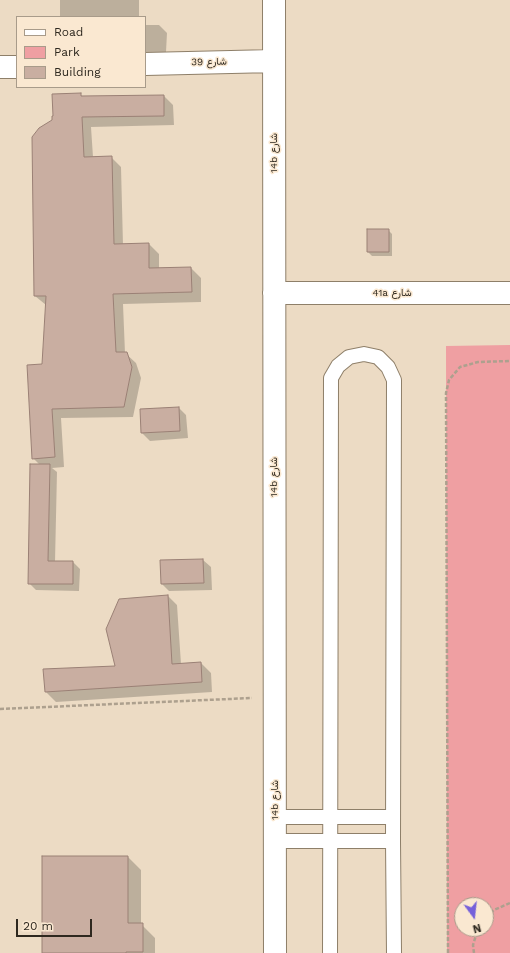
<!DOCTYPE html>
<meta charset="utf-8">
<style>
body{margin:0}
#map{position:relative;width:510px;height:953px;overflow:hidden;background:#ecdbc4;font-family:"Work Sans",sans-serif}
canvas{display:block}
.legend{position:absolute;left:16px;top:16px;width:130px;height:72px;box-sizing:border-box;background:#fae8d1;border:1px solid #a89b8a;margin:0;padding:5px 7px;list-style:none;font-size:12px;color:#2e281f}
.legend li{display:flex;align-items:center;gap:8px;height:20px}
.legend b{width:20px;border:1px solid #a89b8a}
.north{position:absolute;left:454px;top:897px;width:40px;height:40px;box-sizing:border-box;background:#fae8d1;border:1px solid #a89b8a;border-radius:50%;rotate:165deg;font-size:11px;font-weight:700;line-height:16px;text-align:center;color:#2e281f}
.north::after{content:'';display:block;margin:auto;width:14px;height:18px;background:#7560da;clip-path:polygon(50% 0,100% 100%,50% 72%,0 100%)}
.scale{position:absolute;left:16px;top:919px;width:76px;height:18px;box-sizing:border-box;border:2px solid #2e281f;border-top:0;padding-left:5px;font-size:12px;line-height:14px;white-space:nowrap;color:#2e281f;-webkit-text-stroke:3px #fae8d1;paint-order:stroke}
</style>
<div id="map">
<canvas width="510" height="953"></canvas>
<ul class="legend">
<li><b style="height:5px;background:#fff"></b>Road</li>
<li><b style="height:11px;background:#ef9fa2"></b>Park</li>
<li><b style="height:11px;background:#c9aea1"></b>Building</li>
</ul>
<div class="north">N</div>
<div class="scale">20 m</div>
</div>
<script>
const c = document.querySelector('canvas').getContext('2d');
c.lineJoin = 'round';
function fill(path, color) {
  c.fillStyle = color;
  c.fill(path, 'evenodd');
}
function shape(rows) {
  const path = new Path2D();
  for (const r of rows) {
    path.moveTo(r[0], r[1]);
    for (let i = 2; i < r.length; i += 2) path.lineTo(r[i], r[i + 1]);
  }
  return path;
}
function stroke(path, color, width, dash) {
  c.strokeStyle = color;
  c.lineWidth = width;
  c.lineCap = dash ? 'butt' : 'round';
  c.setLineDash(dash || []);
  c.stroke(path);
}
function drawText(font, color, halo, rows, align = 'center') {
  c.font = font + ' "Work Sans",Vazirmatn,sans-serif';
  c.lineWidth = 3;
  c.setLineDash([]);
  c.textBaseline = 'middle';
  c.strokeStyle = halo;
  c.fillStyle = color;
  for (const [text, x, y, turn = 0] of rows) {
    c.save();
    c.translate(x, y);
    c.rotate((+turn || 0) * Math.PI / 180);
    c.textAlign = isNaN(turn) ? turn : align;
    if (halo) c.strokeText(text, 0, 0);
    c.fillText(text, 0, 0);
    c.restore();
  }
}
fill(shape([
 [510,345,510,953,447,953,446,346],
 [462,905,486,905,486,929,462,929]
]), '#ef9fa2');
fill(shape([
 [60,0,139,0,139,17,60,17],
 [145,25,159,25,167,33,166,52,145,52],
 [80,94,83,97,164,96,173,105,174,125,91,127,93,157,111,157,121,167,123,245,149,244,159,254,159,269,191,268,201,278,201,302,123,304,125,353,136,363,141,378,133,417,61,418,64,467,52,468,57,472,55,562,73,562,80,569,79,591,36,590,29,583,40,465,33,458,43,365,46,305,35,296,53,121],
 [368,230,388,230,392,234,392,256,372,256,368,252],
 [179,408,186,415,188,438,150,441,142,433],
 [203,560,211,567,212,590,169,591,162,584,161,561],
 [168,596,177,605,181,664,201,663,211,673,212,692,56,702,46,692,117,666],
 [43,857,128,857,141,870,141,924,155,938,155,953,43,953]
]), '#0003');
const building = shape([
 [81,93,81,96,164,95,164,116,82,117,84,157,112,156,114,244,149,243,149,268,191,267,192,292,113,294,116,352,127,352,132,367,124,407,52,409,55,457,32,459,27,365,42,364,46,296,34,296,32,137,39,128,52,120,52,116,53,116,52,94,81,93],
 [367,229,389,229,389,252,367,252,367,229],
 [179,407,180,431,141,433,140,409,179,407],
 [30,464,50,464,48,561,73,561,73,584,28,584,30,464],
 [203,559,204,583,161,584,160,560,203,559],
 [168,595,172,664,201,662,202,682,45,692,43,669,115,666,106,629,119,599,168,595],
 [42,856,128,856,128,923,143,923,143,952,126,952,126,953,42,953,42,856]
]);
fill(building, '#c9aea1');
stroke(building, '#9a8075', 1);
const lane = shape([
 [275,817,393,817],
 [276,841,393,841],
 [330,953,331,378,338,366,349,357,364,354,378,357,388,367,394,380,393,841,394,953]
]);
const street = shape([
 [274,0,275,953],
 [145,64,274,61],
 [0,67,17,67],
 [274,293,510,293]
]);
stroke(lane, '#8e7f69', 16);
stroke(street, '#8e7f69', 24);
stroke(shape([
 [0,709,252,698],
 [486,917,494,910,510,903],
 [448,953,446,393,449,380,460,367,478,362,510,361],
 [474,953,473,945,478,929]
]), '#ada08e', 2.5, [4, 2]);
stroke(lane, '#fff', 14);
stroke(street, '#fff', 22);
drawText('10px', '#2e281f', '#fae8d1', [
 ["شارع 39",209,62,-1],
 ["14b شارع",274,153,-90],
 ["41a شارع",392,293],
 ["14b شارع",274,477,-90],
 ["14b شارع",275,800,-90]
]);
</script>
